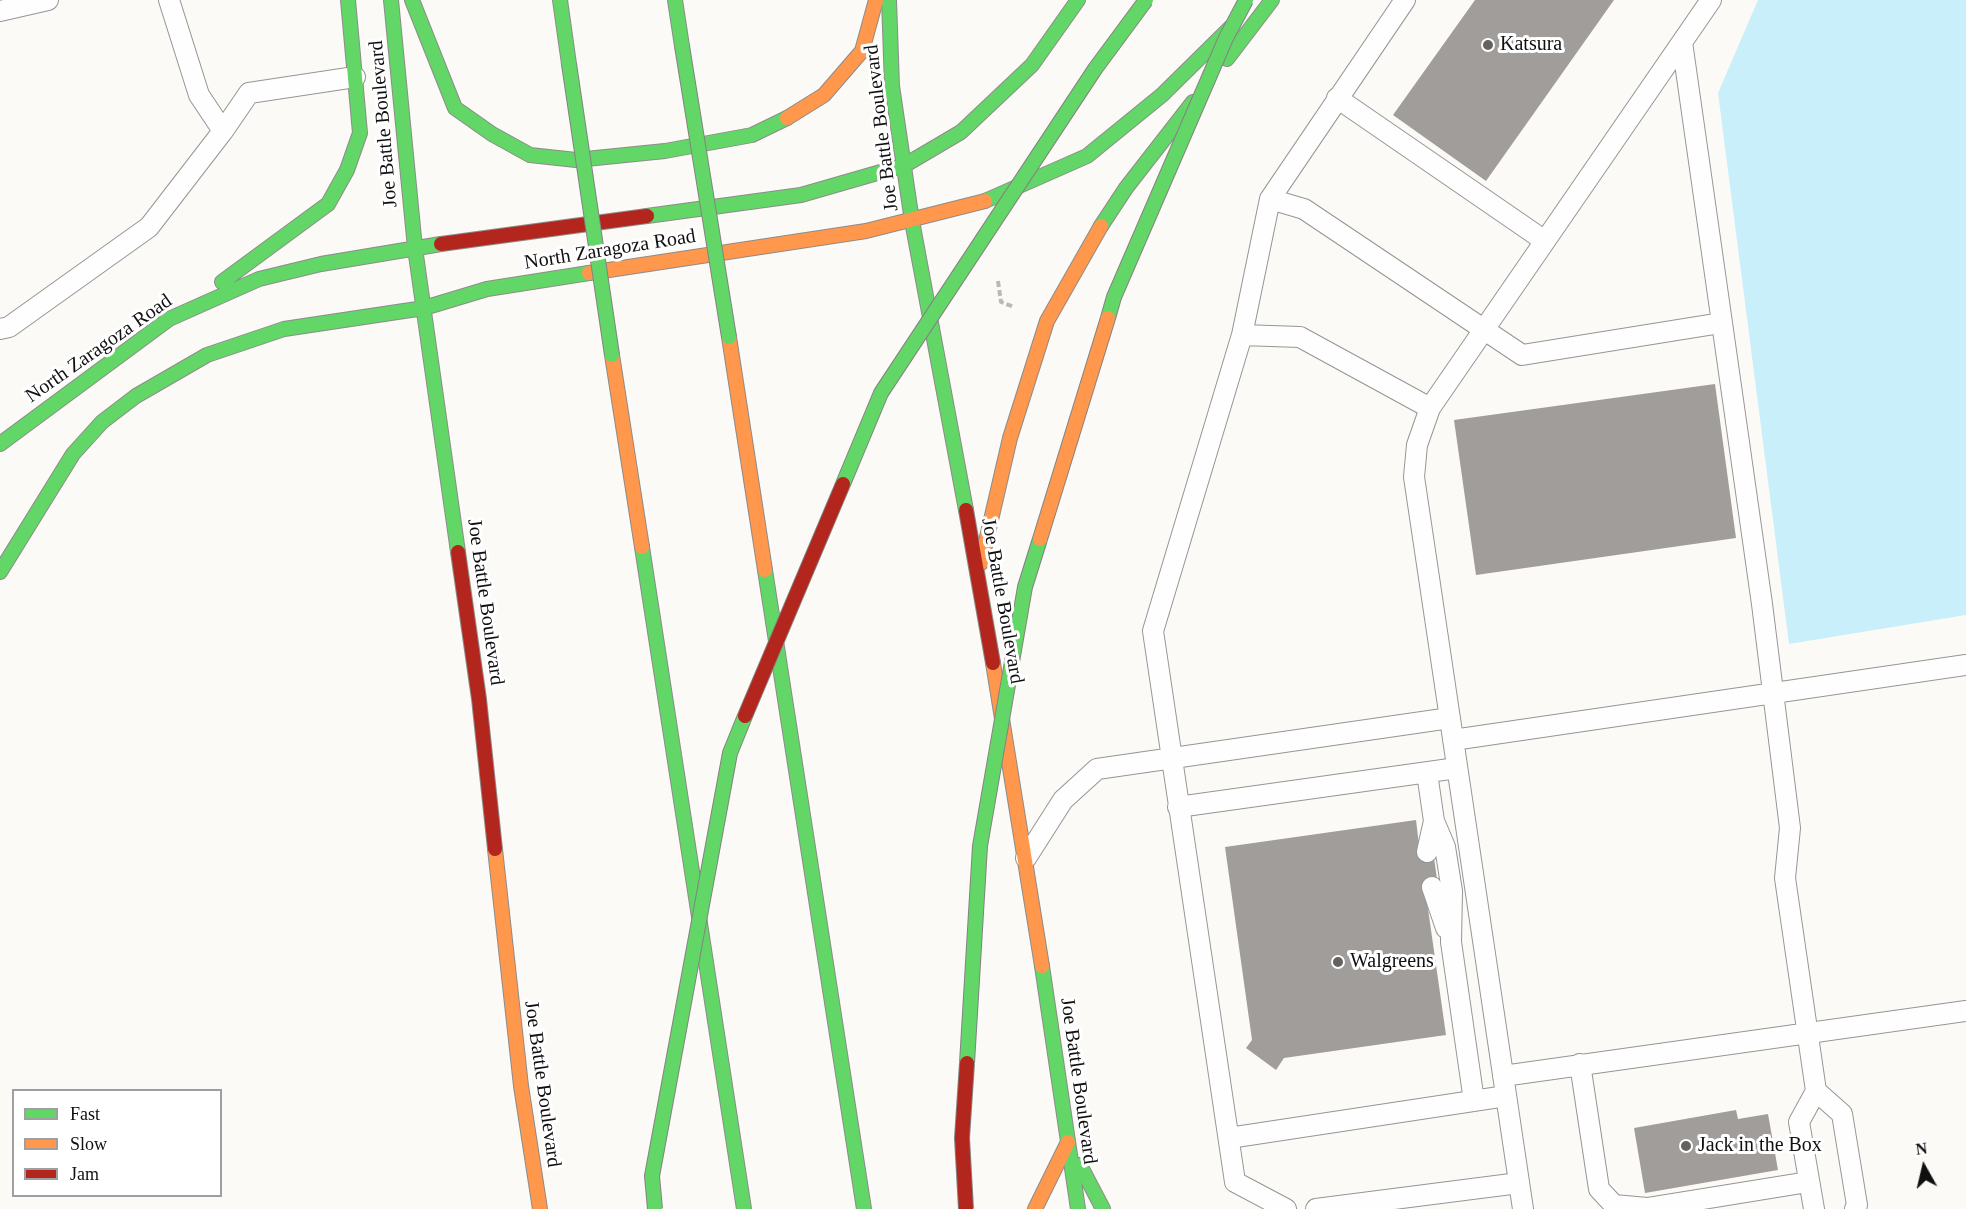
<!DOCTYPE html>
<style>
body{margin:0}
#map{position:relative;width:1966px;height:1209px;overflow:hidden;background:#fcfaf6;font-family:"Times New Roman",serif}
canvas{display:block}
.legend{position:absolute;left:12px;top:1089px;width:210px;height:108px;box-sizing:border-box;background:#fff;border:2px solid #9f9f9f;margin:0;padding:8px 10px;list-style:none;font-size:18px;color:#101010}
.legend li{display:flex;align-items:center;gap:12px;height:30px}
.legend b{width:30px;border:2px solid #9f9f9f}
.north{position:absolute;left:1894px;top:1137px;width:60px;height:60px;-webkit-text-stroke:4px #fff;paint-order:stroke;rotate:352deg;font-size:16px;font-weight:700;line-height:24px;text-align:center;color:#101010}
.north::after{content:'';display:block;margin:auto;width:21px;height:27px;background:#101010;clip-path:polygon(50% 0,100% 100%,50% 72%,0 100%)}
</style>
<div id="map">
<canvas width="1966" height="1209"></canvas>
<ul class="legend">
<li><b style="height:8px;background:#63d668"></b>Fast</li>
<li><b style="height:8px;background:#ff974d"></b>Slow</li>
<li><b style="height:8px;background:#b3261e"></b>Jam</li>
</ul>
<div class="north">N</div>
</div>
<script>
const c = document.querySelector('canvas').getContext('2d');
c.lineJoin = 'round';
function fill(path, color) {
  c.fillStyle = color;
  c.fill(path, 'evenodd');
}
function shape(rows) {
  const path = new Path2D();
  for (const r of rows) {
    path.moveTo(r[0], r[1]);
    for (let i = 2; i < r.length; i += 2) path.lineTo(r[i], r[i + 1]);
  }
  return path;
}
function stroke(path, color, width, dash) {
  c.strokeStyle = color;
  c.lineWidth = width;
  c.lineCap = dash ? 'butt' : 'round';
  c.setLineDash(dash || []);
  c.stroke(path);
}
function drawText(font, color, halo, rows, align = 'center') {
  c.font = font + ' "Times New Roman",serif';
  c.lineWidth = 6;
  c.setLineDash([]);
  c.textBaseline = 'middle';
  c.strokeStyle = halo;
  c.fillStyle = color;
  for (const [text, x, y, turn = 0] of rows) {
    c.save();
    c.translate(x, y);
    c.rotate((+turn || 0) * Math.PI / 180);
    c.textAlign = isNaN(turn) ? turn : align;
    if (halo) c.strokeText(text, 0, 0);
    c.fillText(text, 0, 0);
    c.restore();
  }
}
fill(shape([
 [1758,0,1966,0,1966,615,1789,644,1718,93]
]), '#c9f0fa');
fill(shape([
 [1475,0,1614,0,1486,181,1393,115],
 [1715,384,1736,538,1476,575,1454,420],
 [1416,820,1420,853,1433,851,1438,886,1425,888,1446,1035,1284,1058,1276,1070,1246,1048,1252,1040,1225,847],
 [1736,1110,1738,1119,1768,1114,1778,1170,1645,1193,1634,1128]
]), '#a09d9b');
const lane = shape([
 [169,0,199,95,223,131],
 [0,11,48,0],
 [1682,42,1762,604,1790,828,1785,878,1816,1091,1799,1122,1814,1209],
 [1337,98,1545,241],
 [1270,199,1304,209,1522,355,1721,323],
 [0,329,9,327,149,227,223,131,249,93,355,77],
 [1242,335,1300,337,1430,408],
 [1453,740,1966,665],
 [1427,773,1434,821,1445,847,1452,891,1451,942,1474,1101],
 [1178,807,1457,768],
 [1427,852,1434,821],
 [1026,858,1063,800,1097,769,1450,718],
 [1432,887,1446,928],
 [1580,1064,1599,1189,1614,1205,1647,1208,1808,1182],
 [1503,1076,1966,1011],
 [1816,1091,1842,1114,1857,1205,1855,1209],
 [1229,1138,1506,1096],
 [1286,1209,1235,1182,1153,631,1242,335,1270,199,1405,0],
 [1316,1209,1519,1183],
 [1523,1209,1414,477,1417,445,1430,408,1711,0]
]);
const fast = shape([
 [391,0,415,248,458,552],
 [412,0,455,108,492,134,530,155,576,160,665,151,752,135,787,118],
 [560,0,569,64],
 [675,0,682,46],
 [889,0,892,86,912,221,966,510],
 [1227,59,1272,0],
 [985,201,1087,156,1162,95,1231,27],
 [647,216,801,195,905,165,961,132,1032,65,1078,0],
 [1101,226,1126,188,1193,102],
 [222,282,328,204,347,170,360,133,348,0],
 [0,444,169,319,259,279,321,264,441,244],
 [642,547,744,1209],
 [765,570,864,1209],
 [0,572,73,454,102,422,136,396,207,355,284,329,424,308,487,289,589,273],
 [1042,966,1078,1209],
 [1080,1165,1103,1209]
]);
const slow = shape([
 [787,118,824,95,862,51,876,0],
 [589,273,866,231,985,201],
 [729,337,765,570],
 [612,355,642,547],
 [981,563,1010,438,1047,321,1101,226],
 [993,663,1042,966],
 [495,849,521,1086,540,1209],
 [1035,1209,1068,1142]
]);
const jam = shape([
 [441,244,647,216],
 [966,510,993,663],
 [458,552,479,699,495,849]
]);
stroke(lane, '#969594', 22);
stroke(fast, '#8d8c8a', 16);
stroke(slow, '#8d8c8a', 16);
stroke(jam, '#8d8c8a', 16);
stroke(shape([
 [998,281,1001,302,1014,307]
]), '#b9b9b8', 4, [6, 3]);
stroke(lane, '#fffefe', 20);
stroke(fast, '#63d668', 14);
stroke(slow, '#ff974d', 14);
stroke(jam, '#b3261e', 14);
const fastBridge = shape([
 [682,46,729,337],
 [569,64,612,355],
 [1108,318,1114,297,1226,38,1246,0],
 [843,484,881,393,1095,69,1146,0],
 [967,1063,980,846,1025,587,1040,539],
 [655,1209,652,1176,730,753,745,716]
]);
const slowBridge = shape([
 [1040,539,1108,318]
]);
const jamBridge = shape([
 [745,716,843,484],
 [966,1209,962,1138,967,1063]
]);
stroke(fastBridge, '#848381', 16, []);
stroke(slowBridge, '#848381', 16, []);
stroke(jamBridge, '#848381', 16, []);
stroke(fastBridge, '#63d668', 14);
stroke(slowBridge, '#ff974d', 14);
stroke(jamBridge, '#b3261e', 14);
for (const [x, y, r, color] of [
 [1488,45,6,"#636260"],
 [1338,962,6,"#636260"],
 [1686,1146,6,"#636260"]
]) {
  const dot = new Path2D();
  dot.arc(x, y, r, 0, 2 * Math.PI);
  c.fillStyle = color;
  c.fill(dot);
  stroke(dot, '#fff', 2);
}
drawText('20px', '#101010', '#fff', [
 ["Katsura",1500,45],
 ["Walgreens",1350,962],
 ["Jack in the Box",1698,1146]
], 'left');
drawText('20px', '#101010', '#fff', [
 ["Joe Battle Boulevard",384,124,-95],
 ["Joe Battle Boulevard",882,128,-97],
 ["North Zaragoza Road",610,250,-9],
 ["North Zaragoza Road",99,349,-35],
 ["Joe Battle Boulevard",1002,601,80],
 ["Joe Battle Boulevard",485,602,82],
 ["Joe Battle Boulevard",1078,1081,82],
 ["Joe Battle Boulevard",542,1084,82]
]);
</script>
